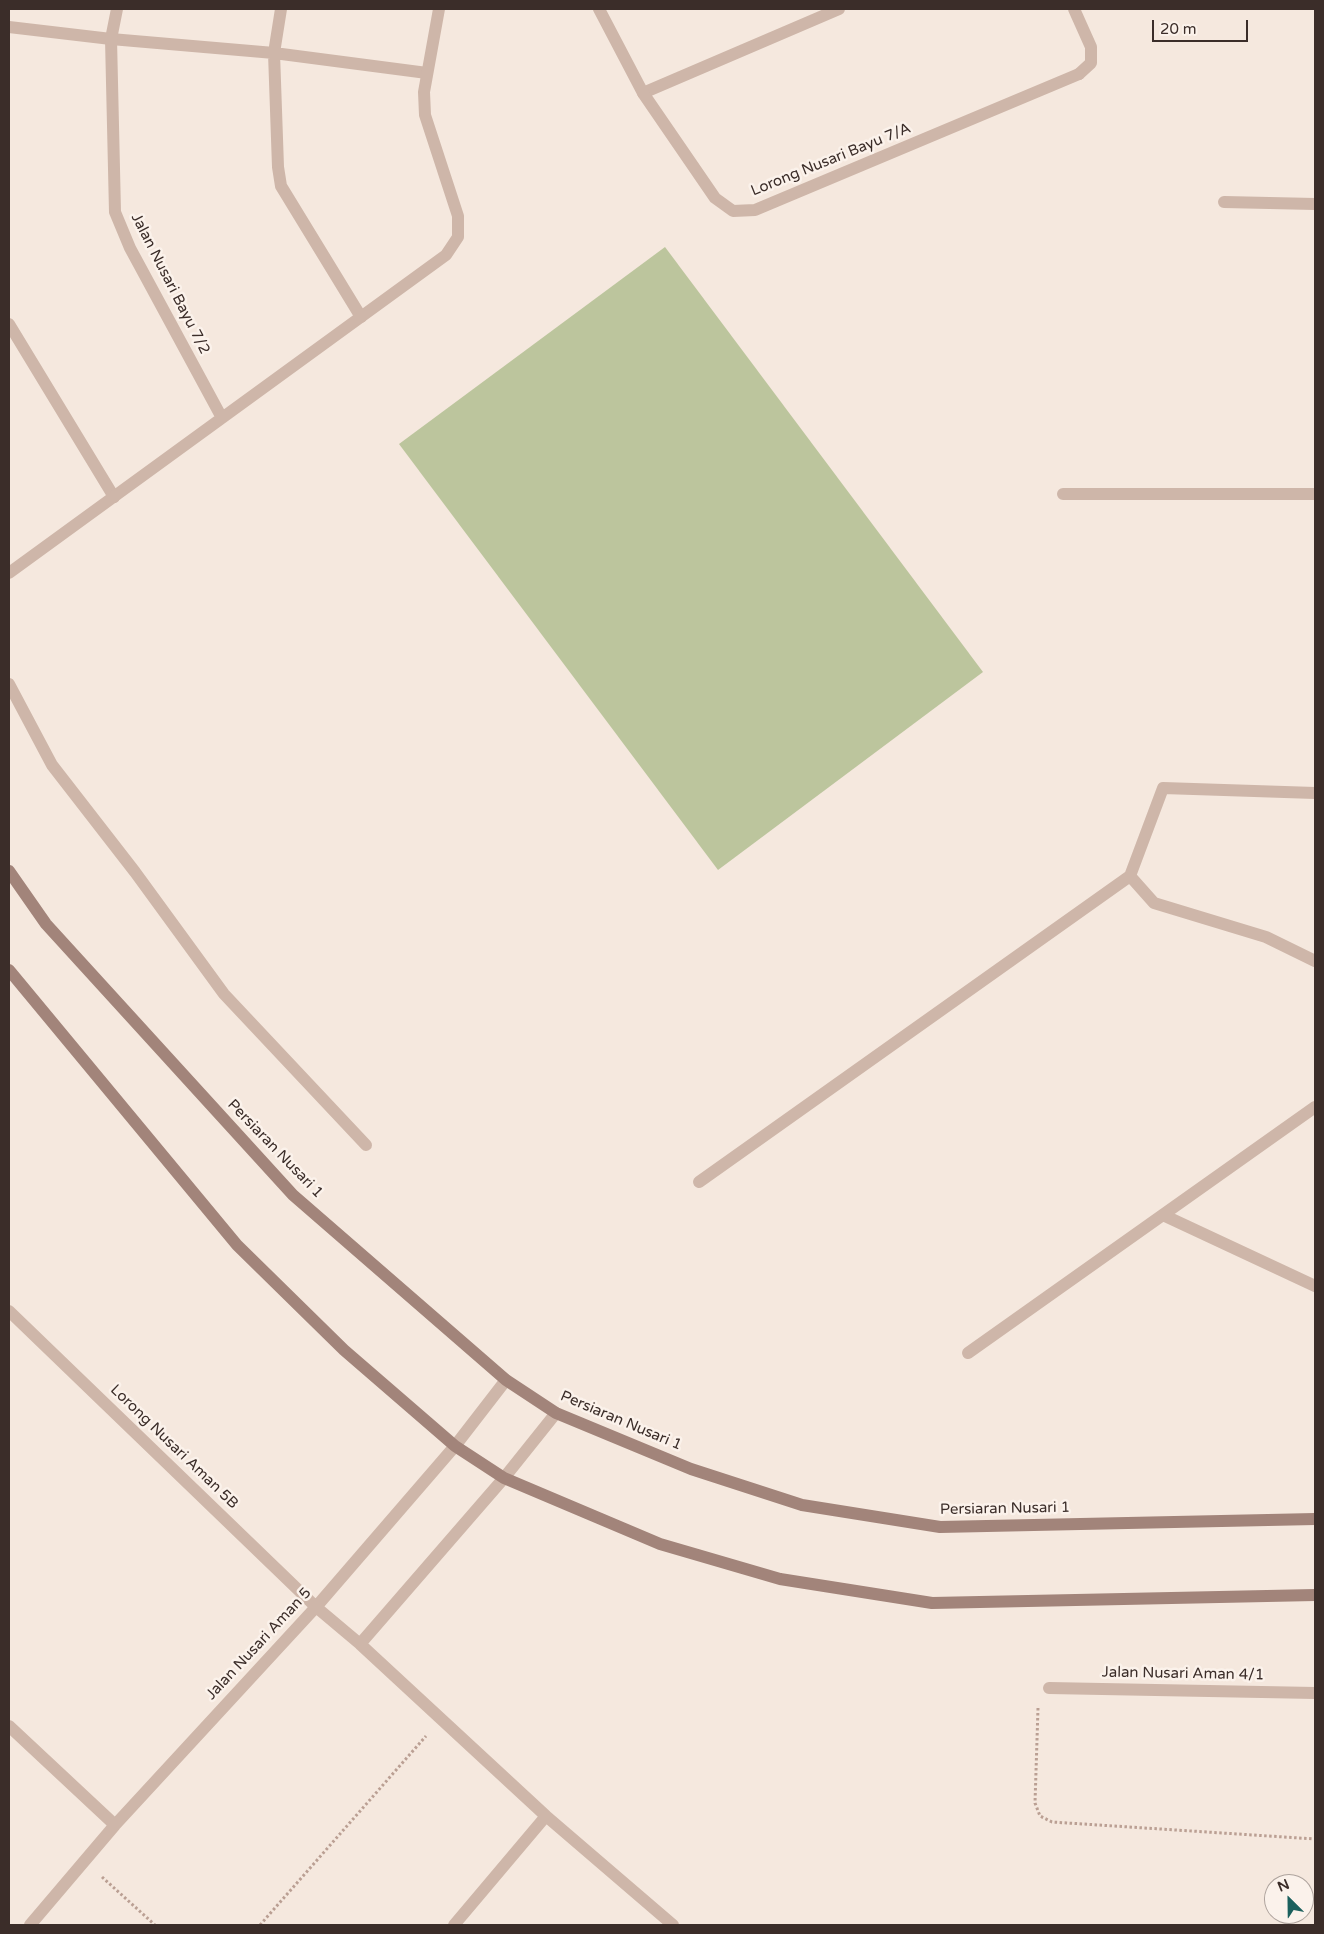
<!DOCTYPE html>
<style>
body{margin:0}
#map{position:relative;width:1324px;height:1934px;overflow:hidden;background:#f5e8de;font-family:"Varela Round",sans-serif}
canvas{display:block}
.frame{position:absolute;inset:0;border:10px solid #3b2d29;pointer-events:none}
.north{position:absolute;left:1264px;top:1874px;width:50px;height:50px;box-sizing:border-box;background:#fbf2eb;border:1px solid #aea39d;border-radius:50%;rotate:337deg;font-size:14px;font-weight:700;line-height:20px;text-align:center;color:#3b2d29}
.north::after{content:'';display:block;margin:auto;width:18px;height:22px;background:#1b605d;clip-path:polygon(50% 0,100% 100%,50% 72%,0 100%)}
.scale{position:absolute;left:1152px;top:20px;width:96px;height:22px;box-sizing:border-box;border:2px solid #3b2d29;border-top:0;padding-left:6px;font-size:15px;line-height:18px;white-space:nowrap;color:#3b2d29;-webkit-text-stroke:4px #fbf2eb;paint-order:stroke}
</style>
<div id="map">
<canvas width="1324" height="1934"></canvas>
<div class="frame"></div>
<div class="north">N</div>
<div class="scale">20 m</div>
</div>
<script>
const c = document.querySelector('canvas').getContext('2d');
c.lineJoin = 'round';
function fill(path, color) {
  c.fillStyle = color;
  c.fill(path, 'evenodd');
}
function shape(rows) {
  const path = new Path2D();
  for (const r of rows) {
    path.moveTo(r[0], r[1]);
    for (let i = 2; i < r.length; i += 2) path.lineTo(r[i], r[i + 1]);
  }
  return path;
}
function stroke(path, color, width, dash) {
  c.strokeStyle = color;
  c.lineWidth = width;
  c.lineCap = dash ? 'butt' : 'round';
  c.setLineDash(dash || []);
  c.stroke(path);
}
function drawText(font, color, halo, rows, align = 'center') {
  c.font = font + ' "Varela Round",sans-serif';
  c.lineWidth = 5;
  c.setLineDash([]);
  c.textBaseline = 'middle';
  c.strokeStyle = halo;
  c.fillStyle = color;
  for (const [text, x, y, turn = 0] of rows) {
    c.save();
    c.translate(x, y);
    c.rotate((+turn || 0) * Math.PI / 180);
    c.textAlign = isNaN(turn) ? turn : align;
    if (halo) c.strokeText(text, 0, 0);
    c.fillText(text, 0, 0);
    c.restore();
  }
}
fill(shape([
 [665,247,983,672,718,870,399,444]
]), '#bcc59d');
stroke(shape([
 [1038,1708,1035,1803,1040,1816,1052,1822,1315,1839],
 [102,1877,155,1925],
 [260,1925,426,1736]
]), '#ba9f93', 3, [2.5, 2.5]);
stroke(shape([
 [281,9,274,53,278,167,281,186,361,317],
 [1074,9,1091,47,1091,63,1079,74],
 [9,27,111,39,274,53,427,73],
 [643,93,839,9],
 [9,324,114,497],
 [9,684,52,765,135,872,224,994,366,1145]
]), '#ceb6a9', 12);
stroke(shape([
 [117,9,111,39,115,212,130,248,222,418],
 [599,9,643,93,715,198,733,211,755,210,1079,74],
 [1224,202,1315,204],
 [1063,494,1315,494],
 [9,573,446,255,458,237,458,216,425,115,424,92,439,9],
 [1130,876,1154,903,1266,937,1315,961],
 [699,1182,1130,876,1163,788,1315,793],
 [1163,1215,1315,1286],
 [9,1311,316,1607,360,1644,546,1816,673,1925],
 [968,1353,1315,1107],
 [360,1644,504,1478,556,1413],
 [1049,1688,1315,1693],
 [9,1726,115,1825],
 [30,1925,115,1825,316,1607,455,1446,506,1380],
 [454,1925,546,1816]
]), '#ceb6a9', 12);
stroke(shape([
 [9,871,46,924,293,1195,506,1380,556,1413,691,1469,802,1505,940,1527,1315,1519],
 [9,970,237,1245,344,1350,455,1446,504,1478,660,1544,780,1579,932,1603,1315,1595]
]), '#a2847a', 12);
drawText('15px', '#3b2d29', '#fbf2eb', [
 ["Lorong Nusari Bayu 7/A",831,160,-22],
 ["Jalan Nusari Bayu 7/2",170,284,63],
 ["Persiaran Nusari 1",275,1149,46],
 ["Persiaran Nusari 1",621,1421,23],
 ["Lorong Nusari Aman 5B",174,1447,44],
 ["Persiaran Nusari 1",1005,1509,-1],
 ["Jalan Nusari Aman 5",259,1644,-47],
 ["Jalan Nusari Aman 4/1",1183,1674,1]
]);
</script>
